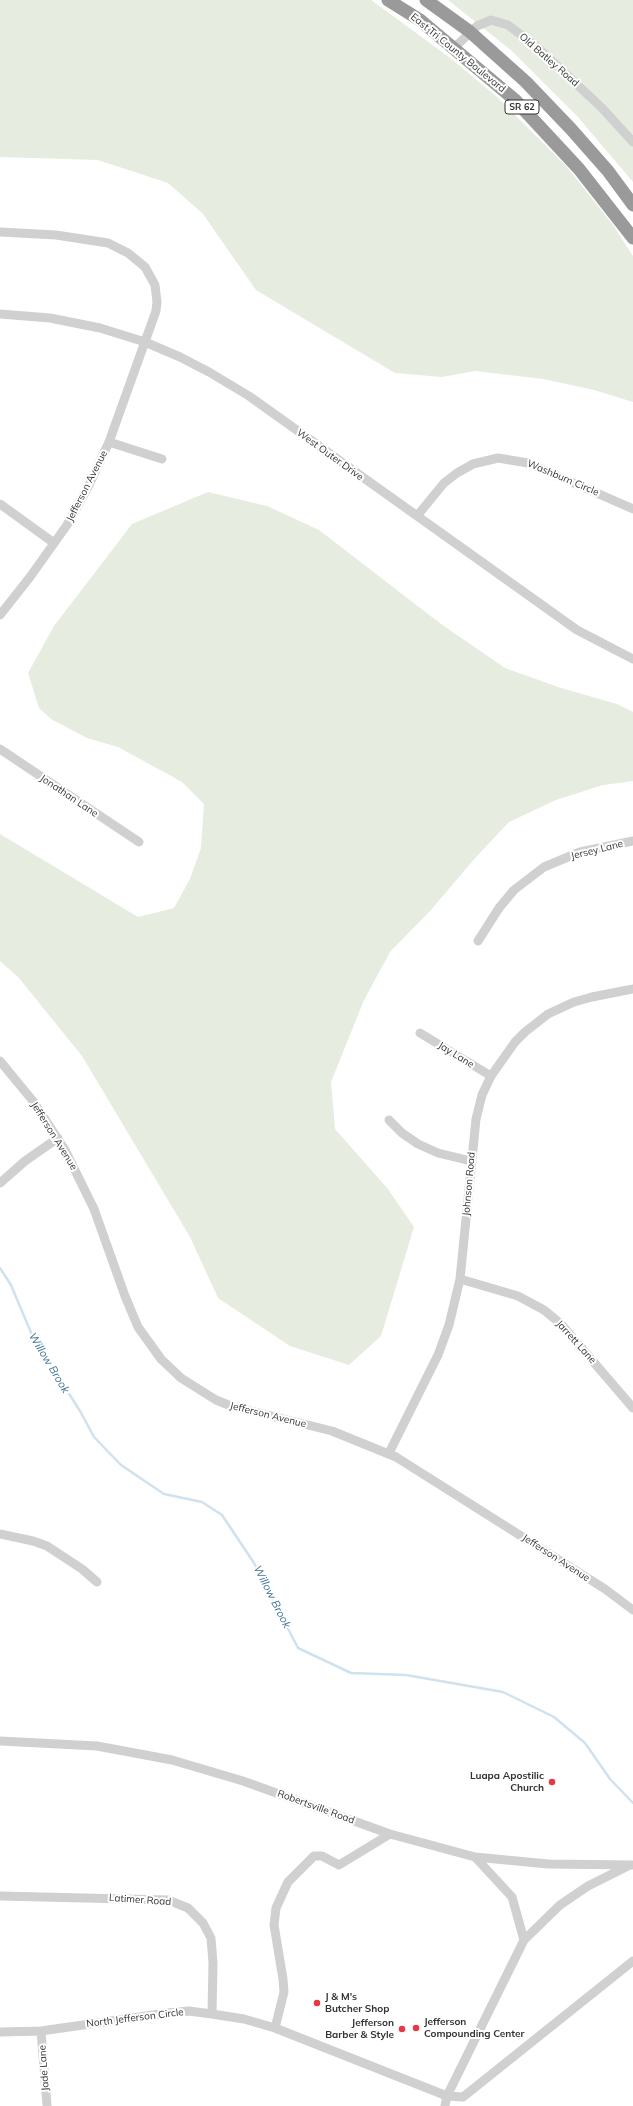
<!DOCTYPE html>
<style>
body{margin:0}
canvas{display:block;background:#fff}
</style>
<canvas width="633" height="2106"></canvas>
<script>
const c = document.querySelector('canvas').getContext('2d');
c.lineJoin = 'round';
function fill(path, color) {
  c.fillStyle = color;
  c.fill(path, 'evenodd');
}
function shape(rows) {
  const path = new Path2D();
  for (const r of rows) {
    path.moveTo(r[0], r[1]);
    for (let i = 2; i < r.length; i += 2) path.lineTo(r[i], r[i + 1]);
  }
  return path;
}
function stroke(path, color, width, dash) {
  c.strokeStyle = color;
  c.lineWidth = width;
  c.lineCap = dash ? 'butt' : 'round';
  c.setLineDash(dash || []);
  c.stroke(path);
}
function drawText(font, color, halo, rows, align = 'center') {
  c.font = font + ' Mulish,sans-serif';
  c.lineWidth = 4;
  c.setLineDash([]);
  c.textBaseline = 'middle';
  c.strokeStyle = halo;
  c.fillStyle = color;
  for (const [text, x, y, turn = 0] of rows) {
    c.save();
    c.translate(x, y);
    c.rotate((+turn || 0) * Math.PI / 180);
    c.textAlign = isNaN(turn) ? turn : align;
    if (halo) c.strokeText(text, 0, 0);
    c.fillText(text, 0, 0);
    c.restore();
  }
}
fill(shape([
 [0,0,371,0,449,57,496,96,567,167,613,225,633,256,633,402,594,390,543,379,475,371,442,377,395,373,256,290,203,214,168,183,98,160,0,157],
 [448,0,633,0,633,182,577,116,512,51],
 [208,492,267,506,319,530,441,624,505,668,561,688,617,704,633,712,633,781,603,785,556,800,509,822,476,857,430,911,390,952,364,1000,331,1082,335,1129,388,1189,414,1227,381,1336,349,1365,290,1346,218,1298,190,1237,82,1056,19,978,0,961,0,834,138,917,174,908,190,879,201,848,204,804,182,782,118,747,87,738,51,719,39,708,28,673,54,626,132,524]
]), '#e6ecdf');
stroke(shape([
 [0,1268,11,1285,32,1335,80,1411,94,1437,121,1465,164,1494,202,1502,222,1515,254,1563,298,1648,351,1673,406,1675,503,1692,554,1717,585,1743,610,1779,633,1803]
]), '#cfe2ee', 2.5);
stroke(shape([
 [455,47,477,26,491,20,508,25,537,47,602,108,633,142],
 [0,232,56,235,108,243,128,253,145,267,155,285,157,302,156,311,109,442,89,485,67,525,30,577,0,615],
 [0,314,50,318,100,328,145,342,180,357,209,372,249,396,577,630,633,659],
 [109,442,162,459],
 [0,504,54,543],
 [417,516,444,483,457,473,473,464,498,458,528,463,633,509],
 [0,749,139,842],
 [478,941,499,908,514,890,544,867,580,852,633,841],
 [420,1033,491,1076],
 [0,1061,33,1101,65,1150,94,1209,125,1296,138,1327,161,1359,181,1378,216,1400,231,1406,332,1431,396,1457,605,1589,633,1610],
 [389,1120,402,1133,418,1144,438,1153,471,1161],
 [0,1183,25,1161,58,1138],
 [460,1279,518,1296,544,1310,561,1324,633,1408],
 [389,1453,438,1355,449,1325,460,1279,476,1119,482,1095,491,1076,515,1042,525,1032,548,1014,574,1002,592,997,633,989],
 [0,1534,33,1541,47,1546,82,1569,97,1582],
 [0,1741,97,1746,172,1760,243,1781,390,1834,475,1857,548,1864,633,1865],
 [475,1857,512,1897,524,1940],
 [0,1896,168,1900,188,1908,203,1923,211,1938,213,1963,212,2014],
 [275,2028,284,1992,283,1979,274,1925,276,1908,288,1882,314,1856,322,1856,339,1865,390,1834],
 [41,2031,47,2105],
 [0,2032,41,2031,167,2013,189,2011,212,2014,244,2019,275,2028,447,2096,463,2097,633,1961],
 [445,2106,447,2096,524,1940,560,1905,588,1886,628,1866]
]), '#d0d0d0', 9);
stroke(shape([
 [388,0,420,20,515,100,579,169,633,238],
 [426,0,469,31,526,82,571,129,608,171,633,205]
]), '#9a9a9a', 13);
for (const [x, y, r, color] of [
 [552,1782,4,"#e63946"],
 [317,2003,4,"#e63946"],
 [416,2028,4,"#e63946"],
 [402,2029,4,"#e63946"]
]) {
  const dot = new Path2D();
  dot.arc(x, y, r, 0, 2 * Math.PI);
  c.fillStyle = color;
  c.fill(dot);
  stroke(dot, '#fff', 1.5);
}
for (const [x, y, w] of [
 [522,107,34]
]) {
  const box = new Path2D();
  box.roundRect(x - w / 2, y - 7, w, 14, 3);
  c.fillStyle = '#fff';
  c.fill(box);
  stroke(box, '#333', 1);
}
drawText('bold 9px', '#333', null, [
 ["SR 62",522,107]
]);
drawText('10px', '#333', '#fff', [
 ["East Tri County Boulevard",458,53,39],
 ["Old Batley Road",549,60,41],
 ["West Outer Drive",330,455,36],
 ["Washburn Circle",563,478,23],
 ["Jefferson Avenue",87,486,-63],
 ["Jonathan Lane",69,796,34],
 ["Jersey Lane",597,850,-14],
 ["Jay Lane",456,1055,32],
 ["Jefferson Avenue",54,1136,58],
 ["Johnson Road",469,1184,-85],
 ["Jarrett Lane",576,1342,48],
 ["Jefferson Avenue",268,1415,14],
 ["Jefferson Avenue",556,1558,33],
 ["Robertsville Road",316,1807,20],
 ["Latimer Road",140,1900,4],
 ["North Jefferson Circle",135,2018,-7],
 ["Jade Lane",44,2068,-94]
]);
drawText('bold 10px', '#333', '#fff', [
 ["Luapa Apostilic",544,1776],
 ["Church",544,1788],
 ["J & M's",325,1997,"left"],
 ["Butcher Shop",325,2009,"left"],
 ["Jefferson",424,2022,"left"],
 ["Compounding Center",424,2034,"left"],
 ["Jefferson",394,2023],
 ["Barber & Style",394,2035]
], 'right');
drawText('italic 11px', '#3f7597', '#fff', [
 ["Willow Brook",49,1363,59],
 ["Willow Brook",272,1597,63]
]);
</script>
